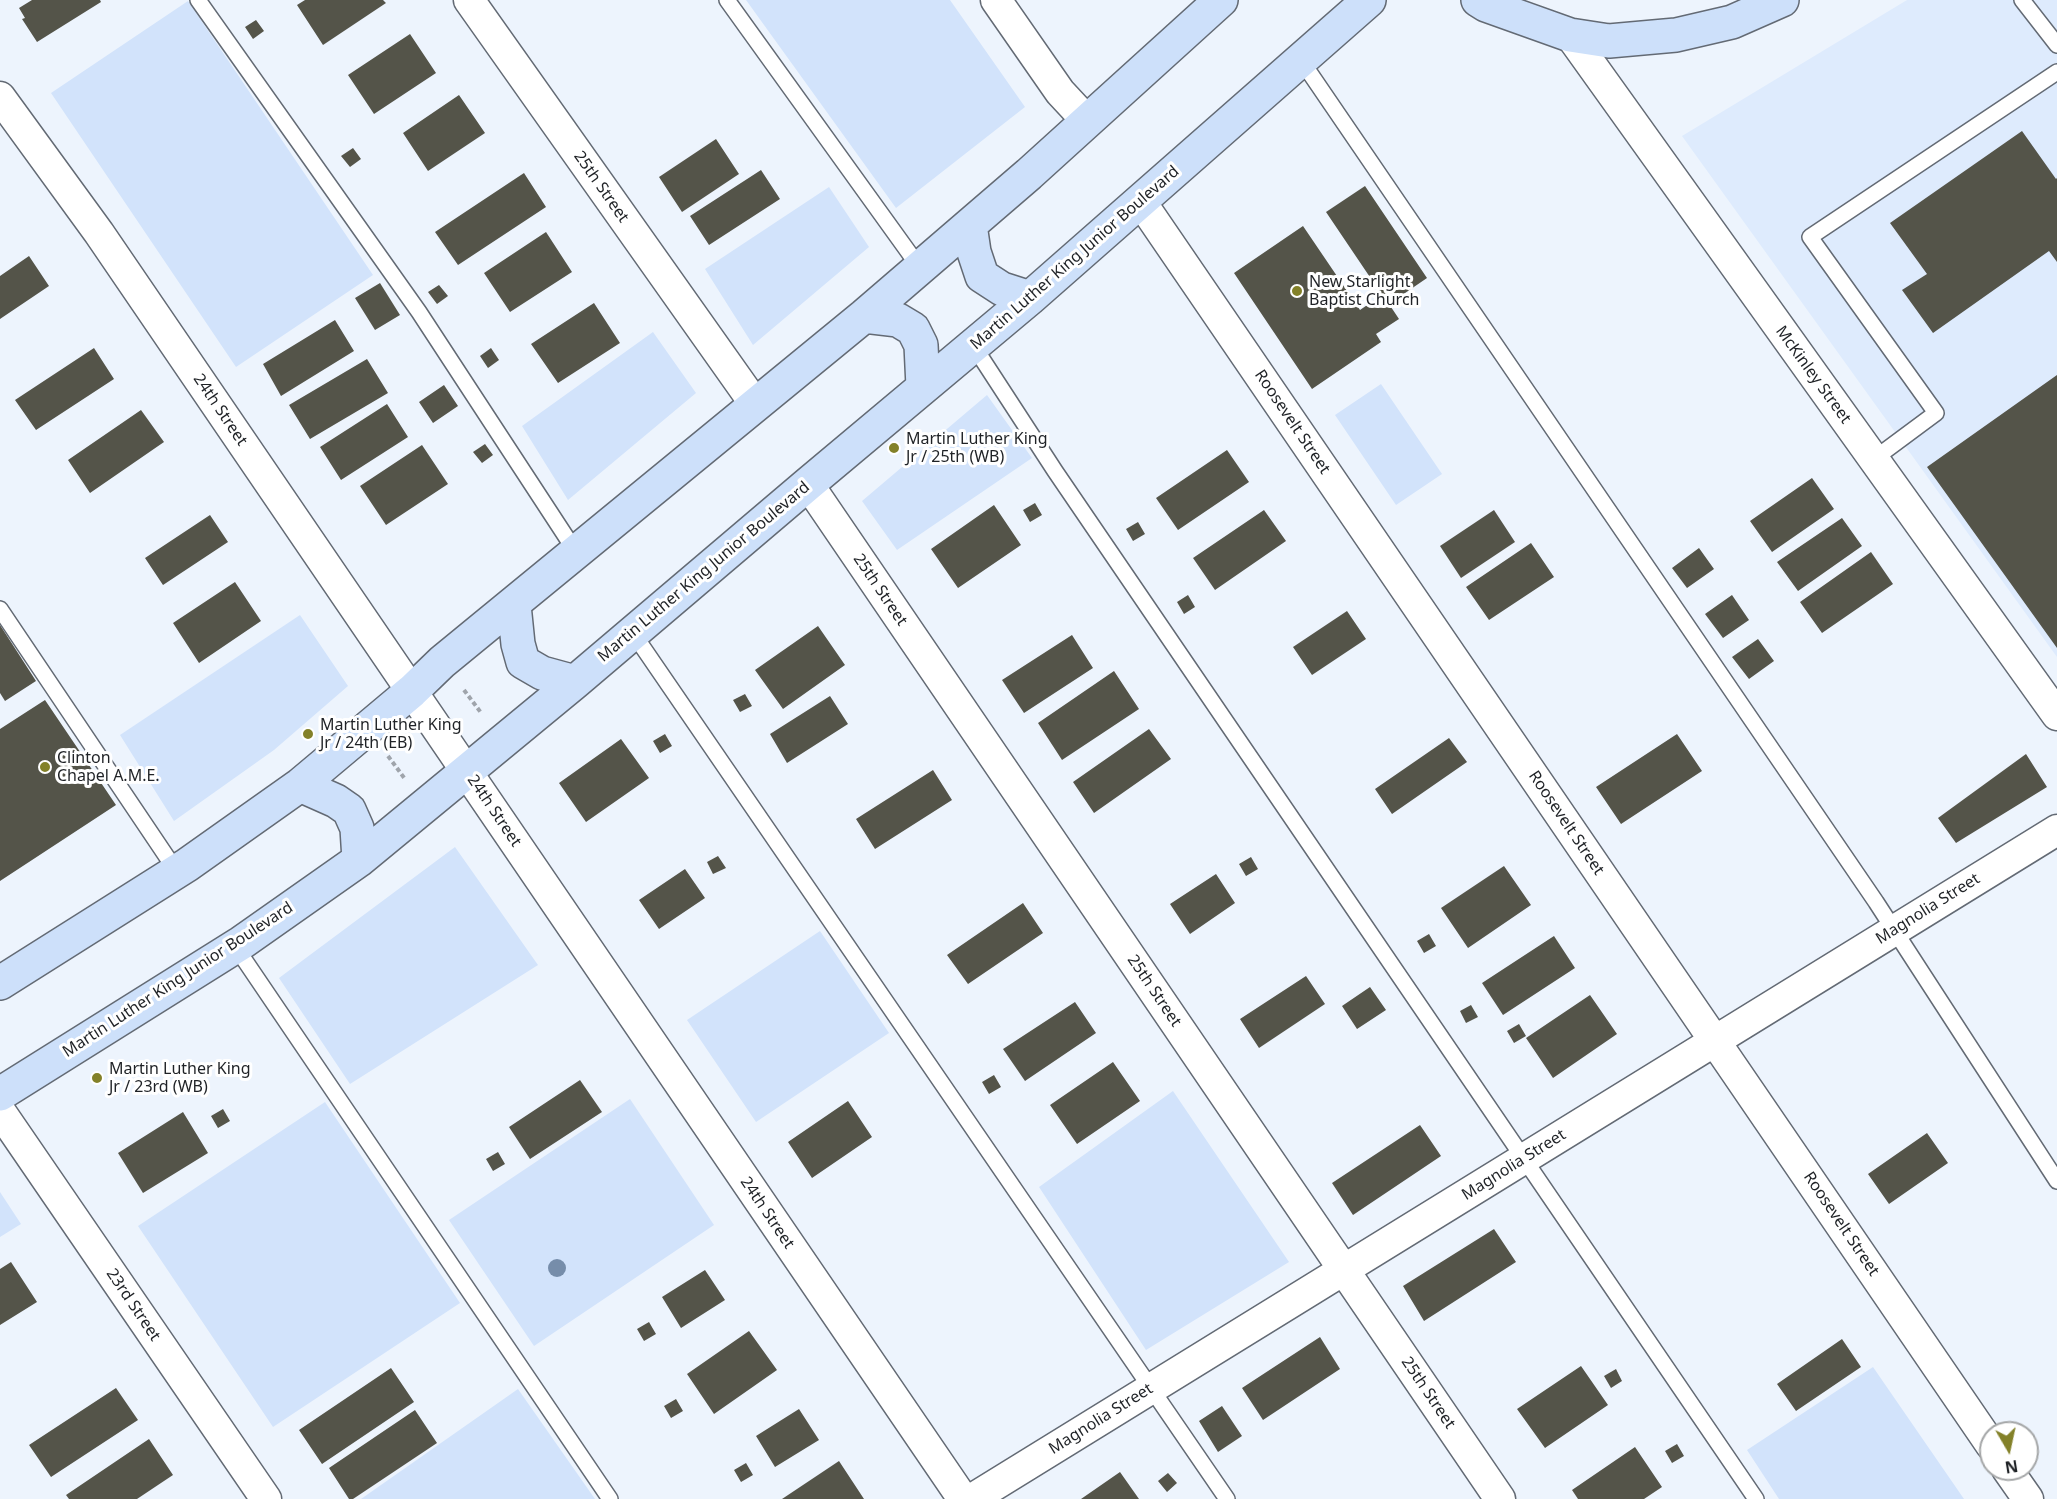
<!DOCTYPE html>
<style>
body{margin:0}
#map{position:relative;width:2057px;height:1499px;overflow:hidden;background:#edf4fd;font-family:"Noto Sans",sans-serif}
canvas{display:block}
.north{position:absolute;left:1979px;top:1421px;width:60px;height:60px;box-sizing:border-box;background:#fff;border:2px solid #a5a7a8;border-radius:50%;rotate:171deg;font-size:16px;font-weight:700;line-height:24px;text-align:center;color:#1f2226}
.north::after{content:'';display:block;margin:auto;width:21px;height:27px;background:#838129;clip-path:polygon(50% 0,100% 100%,50% 72%,0 100%)}
</style>
<div id="map">
<canvas width="2057" height="1499"></canvas>
<div class="north">N</div>
</div>
<script>
const c = document.querySelector('canvas').getContext('2d');
c.lineJoin = 'round';
function fill(path, color) {
  c.fillStyle = color;
  c.fill(path, 'evenodd');
}
function shape(rows) {
  const path = new Path2D();
  for (const r of rows) {
    path.moveTo(r[0], r[1]);
    for (let i = 2; i < r.length; i += 2) path.lineTo(r[i], r[i + 1]);
  }
  return path;
}
function stroke(path, color, width, dash) {
  c.strokeStyle = color;
  c.lineWidth = width;
  c.lineCap = dash ? 'butt' : 'round';
  c.setLineDash(dash || []);
  c.stroke(path);
}
function drawText(font, color, halo, rows, align = 'center') {
  c.font = font + ' "Noto Sans",sans-serif';
  c.lineWidth = 6;
  c.setLineDash([]);
  c.textBaseline = 'middle';
  c.strokeStyle = halo;
  c.fillStyle = color;
  for (const [text, x, y, turn = 0] of rows) {
    c.save();
    c.translate(x, y);
    c.rotate((+turn || 0) * Math.PI / 180);
    c.textAlign = isNaN(turn) ? turn : align;
    if (halo) c.strokeText(text, 0, 0);
    c.fillText(text, 0, 0);
    c.restore();
  }
}
fill(shape([
 [1907,0,2057,0,2057,657,1682,136]
]), '#deebfd');
fill(shape([
 [746,0,950,0,1025,107,896,208],
 [188,1,373,275,236,367,51,93],
 [829,187,869,247,753,345,705,269],
 [653,332,696,393,568,500,522,426],
 [1381,384,1442,474,1396,505,1335,415],
 [987,395,1032,458,897,550,862,501],
 [300,615,348,686,274,750,174,821,120,735],
 [455,847,538,965,350,1084,279,978],
 [820,931,889,1033,756,1122,687,1020],
 [1173,1091,1289,1262,1146,1350,1039,1187],
 [630,1099,714,1225,534,1346,449,1220],
 [325,1102,460,1303,273,1427,138,1226],
 [0,1192,21,1224,0,1237],
 [1873,1367,1964,1499,1779,1499,1747,1450],
 [518,1389,595,1499,361,1499]
]), '#d2e3fb');
fill(shape([
 [32,0,100,0,101,2,37,42,22,19,25,18,19,8],
 [305,0,383,0,386,3,323,45,297,5],
 [256,20,264,31,253,39,245,27],
 [410,34,436,73,374,114,348,75],
 [459,95,485,133,428,171,403,133],
 [2022,131,2056,179,2057,178,2057,262,2049,251,1933,333,1902,290,1927,274,1890,223],
 [716,139,739,174,682,212,659,177],
 [353,148,361,159,350,167,341,156],
 [761,170,780,199,709,245,690,216],
 [524,173,546,207,458,265,435,232],
 [1365,186,1427,278,1389,304,1399,319,1376,334,1381,342,1312,389,1234,273,1303,226,1360,310,1382,295,1326,212],
 [546,232,572,272,510,312,484,273],
 [29,256,49,286,0,319,0,276],
 [380,283,400,315,375,330,355,298],
 [439,285,448,296,437,304,428,292],
 [594,303,620,343,558,383,531,344],
 [335,320,354,351,281,396,263,364],
 [94,348,114,379,36,430,15,400],
 [491,348,499,360,488,368,480,356],
 [367,359,388,393,310,439,289,405],
 [2057,375,2057,648,1927,467],
 [444,385,458,406,433,423,419,402],
 [387,404,408,437,341,480,320,447],
 [141,410,164,442,90,493,68,460],
 [485,444,493,455,482,463,473,452],
 [422,445,448,484,386,525,360,486],
 [1227,450,1249,482,1178,530,1156,498],
 [1812,478,1834,509,1772,552,1750,521],
 [1035,503,1042,515,1030,522,1023,510],
 [994,505,1021,545,958,588,931,549],
 [1264,510,1286,541,1215,590,1193,558],
 [1494,510,1515,542,1461,578,1440,546],
 [210,515,228,542,163,585,145,558],
 [1842,518,1862,546,1798,591,1777,562],
 [1138,522,1145,534,1133,541,1126,529],
 [1531,543,1554,577,1489,620,1466,587],
 [1699,548,1714,569,1687,588,1672,568],
 [1871,552,1893,584,1822,633,1800,602],
 [235,582,261,621,199,663,173,623],
 [1188,595,1195,607,1184,614,1177,602],
 [1732,595,1749,620,1723,638,1705,614],
 [1347,611,1366,639,1312,675,1293,647],
 [0,625,36,681,5,701,0,693],
 [818,626,845,665,783,709,755,670],
 [1072,635,1093,668,1024,713,1002,680],
 [1758,639,1774,661,1749,679,1732,657],
 [1114,671,1139,709,1062,760,1038,723],
 [745,694,752,706,740,712,733,700],
 [830,696,848,724,787,763,770,734],
 [45,700,116,805,0,881,0,729],
 [1149,729,1171,759,1094,813,1073,782],
 [665,734,672,746,660,753,653,741],
 [1677,734,1702,771,1621,824,1596,787],
 [1449,738,1467,762,1392,814,1375,789],
 [621,739,649,778,586,822,559,783],
 [2026,754,2047,787,1956,843,1938,818],
 [933,770,952,800,875,849,856,819],
 [718,856,726,868,713,874,707,862],
 [1251,857,1258,869,1246,876,1239,864],
 [1504,866,1531,905,1468,948,1441,908],
 [685,869,705,898,659,929,639,900],
 [1216,874,1235,903,1190,934,1170,904],
 [1023,903,1043,933,968,984,947,955],
 [1429,934,1436,946,1424,953,1417,941],
 [1554,936,1575,968,1503,1015,1482,983],
 [1306,976,1325,1004,1259,1048,1240,1019],
 [1370,987,1386,1010,1357,1029,1342,1006],
 [1590,995,1617,1034,1553,1078,1526,1038],
 [1075,1002,1096,1033,1025,1081,1003,1049],
 [1471,1005,1478,1017,1466,1023,1460,1011],
 [1519,1024,1526,1036,1514,1043,1507,1031],
 [1113,1062,1140,1101,1077,1144,1050,1105],
 [994,1075,1001,1087,989,1094,982,1082],
 [580,1080,602,1112,530,1159,509,1127],
 [848,1101,872,1137,812,1178,788,1142],
 [223,1109,230,1121,218,1128,211,1116],
 [183,1112,208,1153,143,1193,118,1153],
 [1420,1125,1441,1156,1353,1215,1332,1183],
 [1927,1133,1948,1163,1889,1204,1868,1174],
 [498,1152,505,1164,493,1171,486,1159],
 [1494,1229,1516,1262,1424,1321,1403,1286],
 [11,1262,37,1302,0,1325,0,1269],
 [705,1270,725,1300,681,1328,662,1297],
 [649,1322,656,1334,644,1341,637,1329],
 [749,1331,777,1370,714,1414,687,1374],
 [1320,1337,1340,1369,1263,1420,1242,1388],
 [1842,1339,1861,1367,1796,1411,1777,1384],
 [1581,1366,1608,1405,1545,1448,1517,1409],
 [391,1368,414,1402,322,1464,299,1430],
 [1616,1369,1622,1381,1611,1388,1604,1376],
 [116,1388,138,1420,51,1477,29,1445],
 [676,1399,683,1411,671,1418,664,1406],
 [1222,1406,1242,1436,1218,1452,1199,1421],
 [799,1409,819,1440,775,1467,756,1436],
 [415,1410,437,1443,353,1499,349,1499,329,1468],
 [149,1439,173,1475,137,1499,69,1499,66,1495],
 [1677,1444,1684,1456,1672,1463,1665,1451],
 [1635,1447,1662,1487,1644,1499,1578,1499,1572,1490],
 [839,1461,864,1499,782,1499],
 [746,1463,753,1475,741,1482,734,1470],
 [1120,1472,1139,1499,1081,1499],
 [1168,1473,1177,1483,1167,1492,1158,1481]
]), '#545449');
const lane = shape([
 [198,0,419,312,576,552],
 [727,0,920,268],
 [2022,0,2057,45],
 [1301,60,1876,902,2057,1181],
 [973,345,1055,471,1756,1499],
 [1874,459,1936,413,1810,237,2057,72],
 [0,609,177,872],
 [633,633,1227,1499],
 [235,946,610,1499]
]);
const street = shape([
 [469,0,755,404],
 [996,0,1060,92,1087,121],
 [1570,35,2057,715],
 [0,97,99,233,963,1499],
 [1141,202,1991,1445],
 [808,484,1500,1499],
 [0,1111,266,1499],
 [2007,1469,2028,1499],
 [972,1499,2057,830]
]);
const secondary = shape([
 [1478,0,1486,5,1570,35,1609,41,1676,35,1732,22,1782,0],
 [970,225,974,252,982,276,1002,289,1030,298],
 [864,316,898,320,913,329,921,345,923,387],
 [514,605,518,644,523,662,542,673,575,682],
 [300,785,336,801,349,810,357,828,359,860],
 [0,983,187,865,300,785,412,691,442,662,864,316,1029,174,1221,0],
 [0,1094,241,943,359,860,575,682,808,484,1030,298,1369,0]
]);
stroke(lane, '#636a74', 18);
stroke(street, '#636a74', 33);
stroke(secondary, '#636a74', 36);
stroke(shape([
 [464,690,482,714],
 [388,756,405,779]
]), '#9fa4ab', 4, [4.5, 3]);
stroke(lane, '#fff', 15);
stroke(street, '#fff', 30);
stroke(secondary, '#cde0fa', 33);
c.fillStyle = '#768daa';
for (const [x, y] of [
 [557,1268]
]) {
  c.beginPath();
  c.arc(x, y, 9, 0, 2 * Math.PI);
  c.fill();
}
for (const [x, y, r, color] of [
 [1297,291,6,"#838129"],
 [894,448,6,"#838129"],
 [308,734,6,"#838129"],
 [45,767,6,"#838129"],
 [97,1078,6,"#838129"]
]) {
  const dot = new Path2D();
  dot.arc(x, y, r, 0, 2 * Math.PI);
  c.fillStyle = color;
  c.fill(dot);
  stroke(dot, '#fff', 2);
}
drawText('16px', '#1f2226', '#fff', [
 ["25th Street",601,187,55],
 ["Martin Luther King Junior Boulevard",1075,258,-41],
 ["McKinley Street",1813,375,54],
 ["24th Street",220,410,56],
 ["Roosevelt Street",1292,422,56],
 ["Martin Luther King Junior Boulevard",704,572,-40],
 ["25th Street",880,590,56],
 ["24th Street",494,811,56],
 ["Roosevelt Street",1566,823,56],
 ["Magnolia Street",1928,909,-32],
 ["Martin Luther King Junior Boulevard",178,980,-33],
 ["25th Street",1154,991,56],
 ["Magnolia Street",1514,1165,-32],
 ["24th Street",767,1213,56],
 ["Roosevelt Street",1841,1224,56],
 ["23rd Street",133,1305,56],
 ["25th Street",1428,1393,56],
 ["Magnolia Street",1101,1419,-32]
]);
drawText('16px', '#1f2226', '#fff', [
 ["New Starlight",1309,282],
 ["Baptist Church",1309,300],
 ["Martin Luther King",906,439],
 ["Jr / 25th (WB)",906,457],
 ["Martin Luther King",320,725],
 ["Jr / 24th (EB)",320,743],
 ["Clinton",57,758],
 ["Chapel A.M.E.",57,776],
 ["Martin Luther King",109,1069],
 ["Jr / 23rd (WB)",109,1087]
], 'left');
</script>
